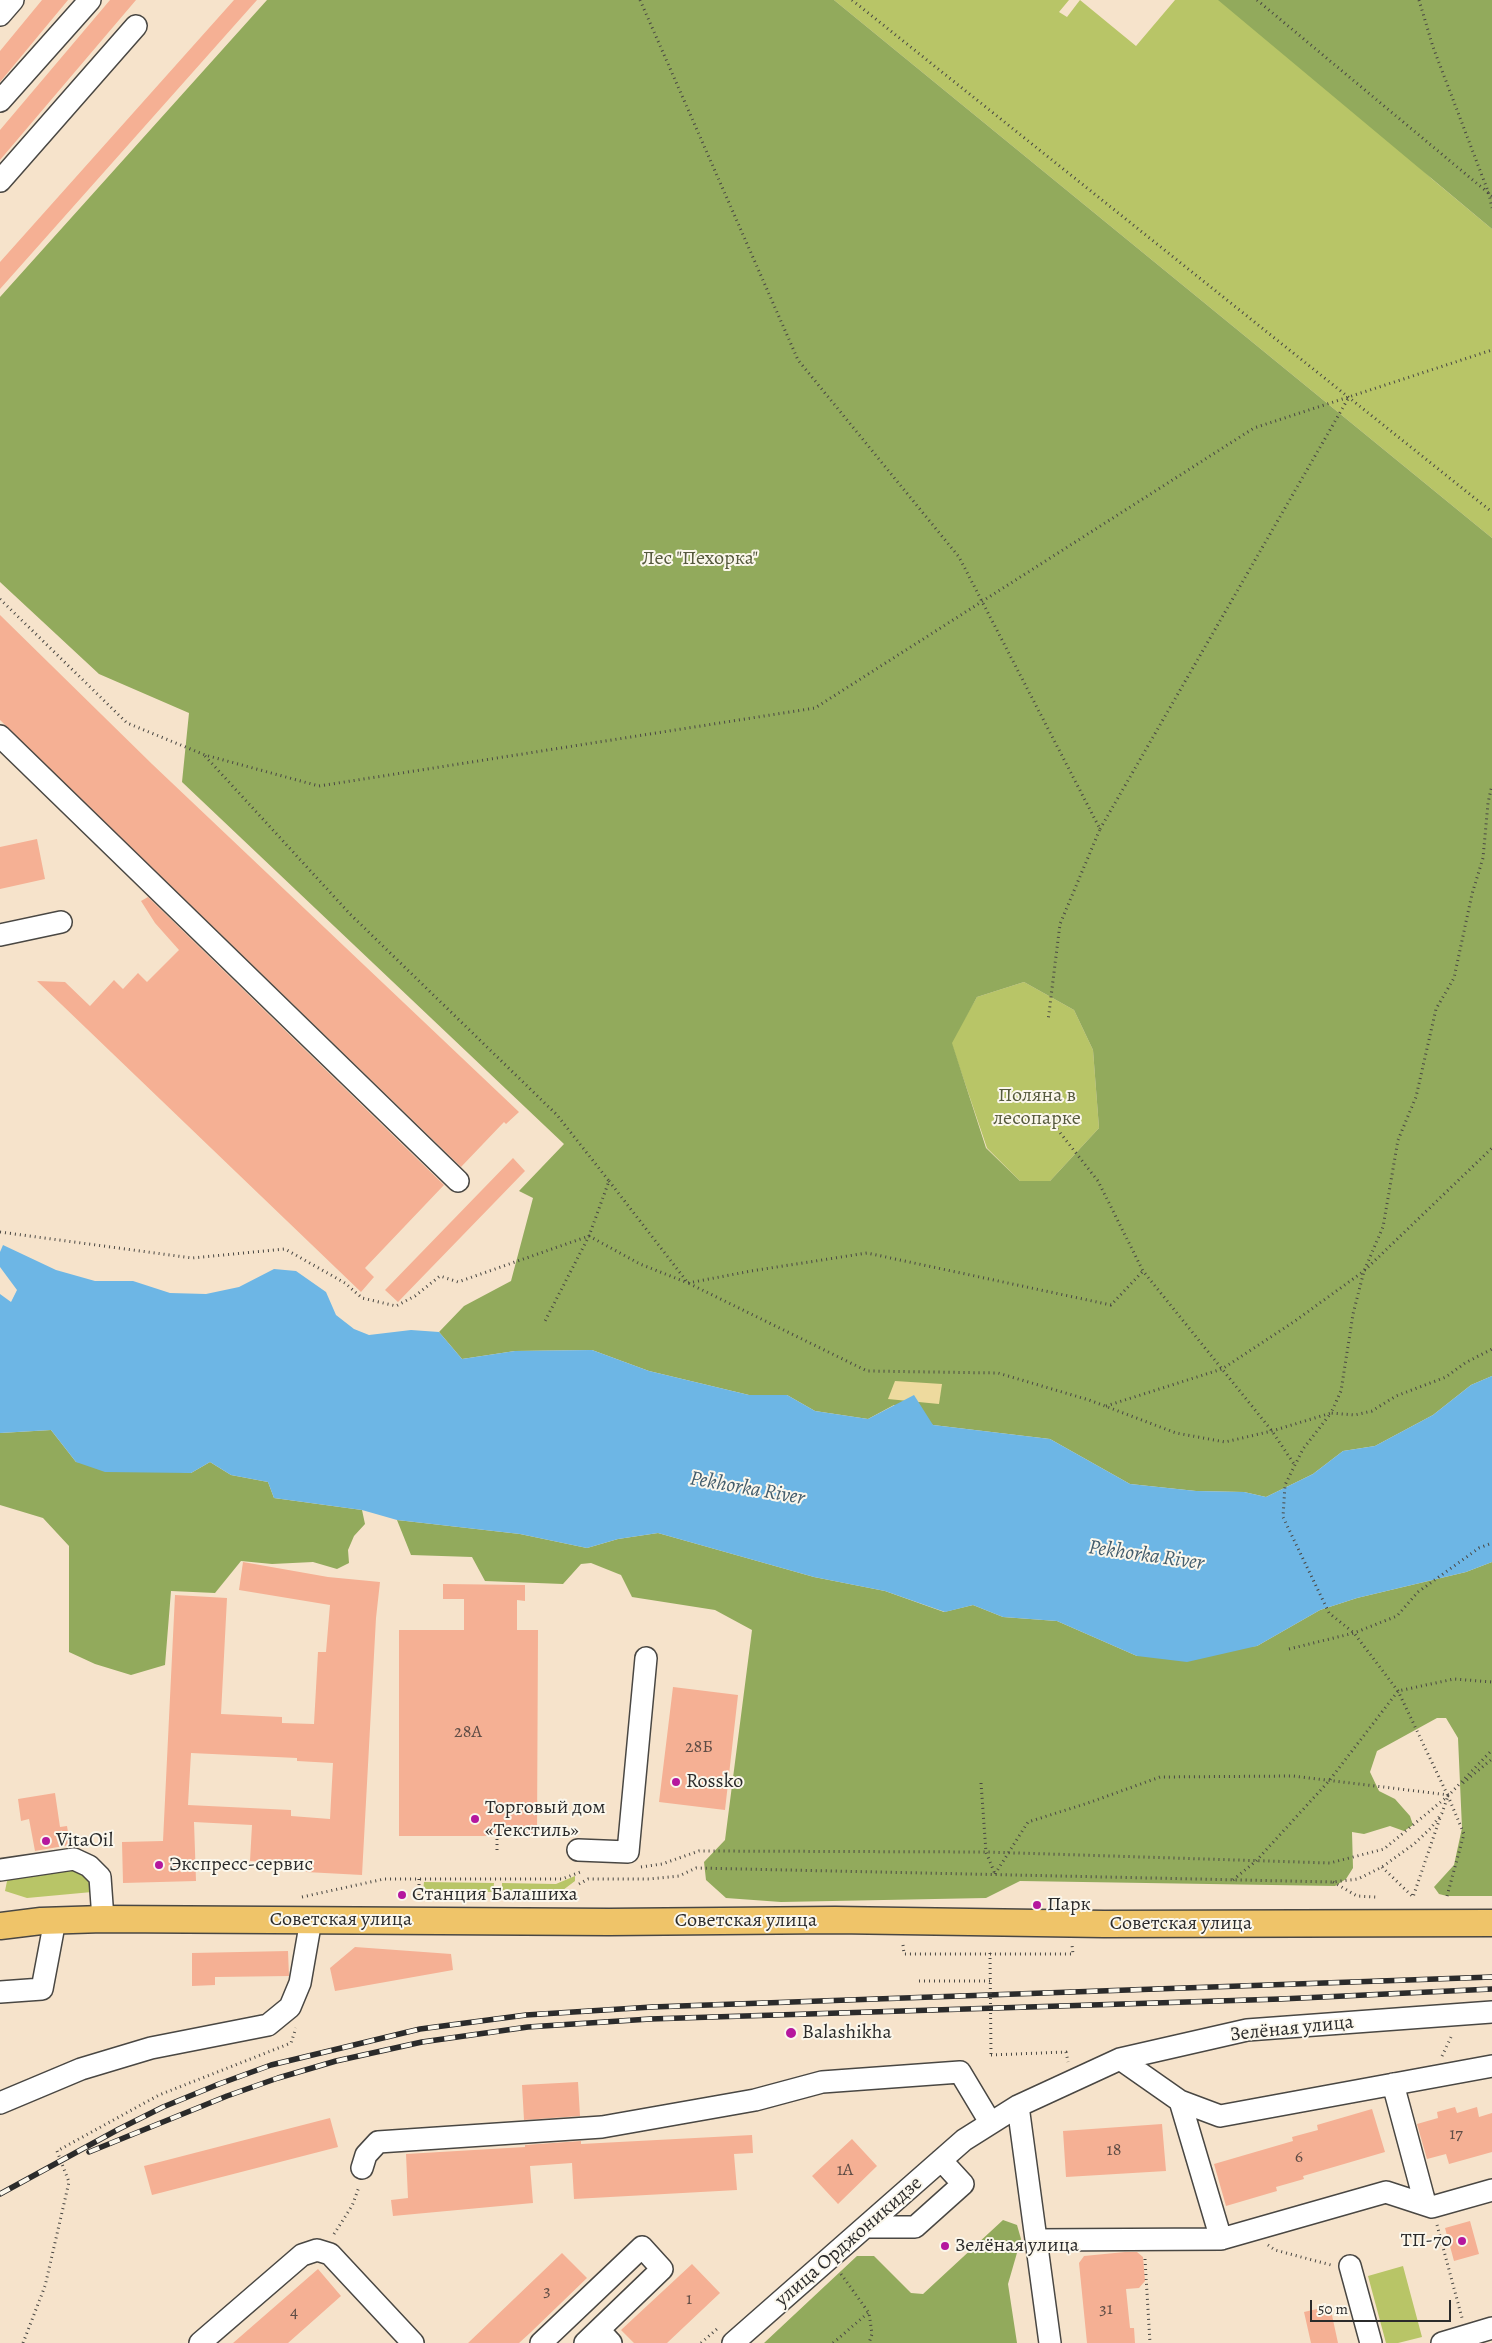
<!DOCTYPE html>
<meta charset="utf-8">
<style>
body{margin:0}
#map{position:relative;width:1492px;height:2343px;overflow:hidden;background:#f6e3cb;font-family:Alegreya,serif}
canvas{display:block}
.scale{position:absolute;left:1310px;top:2300px;width:141px;height:22px;box-sizing:border-box;border:2px solid #2b2b2b;border-top:0;padding-left:6px;font-size:15px;line-height:18px;white-space:nowrap;color:#2b2b2b;-webkit-text-stroke:4px #fbf7ec;paint-order:stroke}
</style>
<div id="map">
<canvas width="1492" height="2343"></canvas>
<div class="scale">50 m</div>
</div>
<script>
const c = document.querySelector('canvas').getContext('2d');
c.lineJoin = 'round';
function fill(path, color) {
  c.fillStyle = color;
  c.fill(path, 'evenodd');
}
function shape(rows) {
  const path = new Path2D();
  for (const r of rows) {
    path.moveTo(r[0], r[1]);
    for (let i = 2; i < r.length; i += 2) path.lineTo(r[i], r[i + 1]);
  }
  return path;
}
function stroke(path, color, width, dash) {
  c.strokeStyle = color;
  c.lineWidth = width;
  c.lineCap = dash ? 'butt' : 'round';
  c.setLineDash(dash || []);
  c.stroke(path);
}
function drawText(font, color, halo, rows, align = 'center') {
  c.font = font + ' Alegreya,serif';
  c.lineWidth = 4;
  c.setLineDash([]);
  c.textBaseline = 'middle';
  c.strokeStyle = halo;
  c.fillStyle = color;
  for (const [text, x, y, turn = 0] of rows) {
    c.save();
    c.translate(x, y);
    c.rotate((+turn || 0) * Math.PI / 180);
    c.textAlign = isNaN(turn) ? turn : align;
    if (halo) c.strokeText(text, 0, 0);
    c.fillText(text, 0, 0);
    c.restore();
  }
}
fill(shape([
 [834,0,1069,0,1059,12,1067,17,1080,0,1136,46,1175,0,1240,0,1432,179,1492,229,1492,538],
 [1024,982,1074,1010,1093,1050,1099,1128,1050,1181,1020,1181,987,1148,951,1042,977,997],
 [76,1866,92,1881,92,1892,27,1898,5,1891,7,1881,16,1874],
 [575,1876,575,1881,563,1890,502,1893,502,1883,556,1884],
 [424,1882,494,1883,493,1892,423,1891],
 [1403,2266,1422,2337,1398,2343,1386,2343,1368,2276]
]), '#b8c567');
fill(shape([
 [267,0,834,0,1492,538,1492,1376,1471,1385,1433,1415,1375,1446,1343,1451,1313,1474,1266,1497,1244,1492,1196,1491,1130,1484,1050,1439,933,1425,894,1405,868,1419,815,1411,787,1395,749,1395,649,1371,592,1350,515,1351,462,1359,439,1332,464,1306,511,1281,533,1198,519,1191,564,1144,182,782,189,713,99,674,0,582,0,297],
 [1024,982,1074,1010,1093,1050,1099,1128,1050,1181,1020,1181,986,1148,952,1043,977,997],
 [1218,0,1492,0,1492,229],
 [51,1430,76,1462,191,1473,210,1462,231,1475,268,1482,274,1498,362,1510,365,1524,354,1536,348,1550,349,1563,337,1569,313,1562,272,1564,241,1561,215,1593,171,1591,165,1665,131,1675,95,1664,69,1652,69,1546,43,1518,0,1505,0,1433],
 [397,1520,520,1534,587,1548,618,1539,658,1533,814,1577,885,1591,944,1612,973,1605,1003,1617,1057,1621,1137,1656,1257,1646,1320,1610,1357,1598,1466,1572,1492,1562,1492,1896,1447,1896,1439,1894,1434,1887,1454,1865,1462,1828,1458,1738,1446,1718,1437,1718,1377,1751,1370,1772,1379,1791,1395,1799,1410,1816,1413,1825,1404,1831,1390,1826,1364,1834,1352,1832,1353,1868,1346,1879,1335,1886,1020,1881,986,1898,781,1902,726,1898,706,1880,704,1862,725,1840,752,1630,715,1610,632,1597,621,1575,591,1563,581,1564,563,1584,485,1581,472,1557,411,1555],
 [1003,2220,1017,2225,1021,2239,1008,2284,1017,2343,764,2343,857,2256,874,2256,911,2293,923,2294]
]), '#92aa5c');
fill(shape([
 [895,1381,942,1384,939,1404,888,1399]
]), '#eeda9e');
fill(shape([
 [3,1245,56,1270,95,1281,133,1281,170,1293,206,1294,239,1287,274,1269,296,1271,326,1292,336,1315,354,1329,369,1335,411,1330,439,1332,462,1359,515,1351,592,1350,649,1371,749,1395,787,1395,815,1411,868,1419,914,1395,933,1425,1050,1439,1130,1484,1196,1491,1244,1492,1266,1497,1313,1474,1343,1451,1375,1446,1433,1415,1471,1385,1492,1376,1492,1562,1466,1572,1357,1598,1320,1610,1257,1646,1187,1662,1137,1656,1057,1621,1003,1617,973,1605,945,1612,885,1591,814,1577,658,1533,618,1539,587,1548,520,1534,397,1520,362,1510,274,1498,268,1482,231,1475,210,1462,191,1473,105,1472,76,1462,51,1430,0,1433,0,1294,11,1302,17,1290,0,1267,0,1252]
]), '#6db6e5');
fill(shape([
 [42,0,68,0,0,82,0,51],
 [110,0,136,0,0,160,0,130],
 [234,0,257,0,0,289,0,262],
 [0,615,152,764,519,1112,506,1124,504,1122,461,1167,0,720],
 [37,839,45,879,0,889,0,847],
 [148,897,444,1185,365,1268,374,1277,361,1292,37,981,65,982,90,1006,114,980,123,989,138,973,147,982,179,950,155,923,141,901],
 [513,1158,525,1171,398,1302,385,1290],
 [243,1562,328,1577,380,1582,376,1618,362,1875,306,1872,306,1864,250,1861,252,1825,194,1822,196,1881,123,1883,122,1842,163,1841,175,1595,227,1598,221,1714,282,1717,282,1723,314,1724,318,1652,326,1652,330,1605,239,1590],
 [191,1753,297,1758,297,1761,333,1763,330,1819,291,1816,291,1810,188,1805],
 [443,1584,525,1585,525,1601,517,1600,517,1630,538,1630,537,1836,399,1836,399,1630,464,1630,464,1599,443,1599],
 [673,1687,738,1695,725,1810,659,1802],
 [55,1793,60,1827,67,1826,70,1845,35,1851,29,1819,21,1821,18,1799],
 [355,1947,451,1954,453,1970,335,1991,330,1968],
 [288,1951,289,1976,215,1977,215,1985,192,1986,192,1953],
 [578,2082,580,2116,524,2120,522,2085],
 [1455,2107,1457,2113,1477,2107,1479,2117,1492,2113,1492,2152,1449,2164,1446,2154,1427,2159,1417,2124,1438,2118,1437,2112],
 [1372,2109,1385,2152,1303,2176,1304,2179,1276,2187,1277,2191,1226,2206,1214,2164,1293,2141,1292,2137,1318,2130,1317,2125],
 [330,2118,338,2147,152,2195,144,2166],
 [1162,2124,1166,2171,1066,2177,1063,2131],
 [752,2135,753,2153,734,2154,737,2190,574,2199,572,2163,530,2166,533,2203,393,2216,391,2200,408,2198,406,2154,525,2147,525,2145,581,2141,581,2144],
 [852,2139,877,2166,838,2204,812,2176],
 [1470,2221,1479,2254,1454,2261,1445,2228],
 [1125,2252,1137,2252,1143,2257,1145,2281,1139,2288,1126,2289,1130,2328,1134,2328,1135,2343,1087,2343,1079,2263,1084,2256],
 [562,2253,587,2278,530,2333,519,2343,468,2343],
 [692,2264,720,2293,667,2343,634,2343,621,2330],
 [318,2269,341,2296,288,2343,233,2343],
 [1330,2306,1338,2343,1311,2343,1304,2312]
]), '#f5b094');
const minor = shape([
 [0,15,13,0],
 [0,101,90,0],
 [0,181,136,26],
 [0,736,458,1181],
 [0,935,61,922],
 [578,1850,628,1852,646,1658],
 [0,1870,74,1859,89,1866,100,1877,103,1919],
 [0,1992,42,1989,55,1920],
 [1120,2059,1180,2101,1220,2116,1492,2066],
 [1393,2084,1425,2203],
 [1180,2101,1221,2239,1386,2192,1432,2207,1492,2190],
 [0,2103,81,2069,151,2048,268,2025,290,2007,300,1983,311,1920],
 [1018,2106,1050,2343],
 [362,2168,366,2155,378,2142,602,2127,755,2100,822,2082,960,2072,990,2122],
 [865,2227,915,2227,963,2184,941,2160],
 [1036,2240,1221,2239],
 [1350,2266,1371,2343],
 [599,2330,611,2343],
 [200,2343,302,2255,317,2250,330,2254,413,2343],
 [541,2343,642,2247,662,2269,585,2343],
 [733,2343,964,2140,1018,2106,1120,2059,1247,2030,1492,2012],
 [1442,2343,1492,2328]
]);
const major = shape([
 [0,1926,41,1921,103,1919,609,1922,835,1920,1104,1924,1492,1923]
]);
stroke(minor, '#494743', 24);
stroke(major, '#494743', 29);
stroke(shape([
 [640,0,798,360,959,557,1100,829,1060,924,1048,1021],
 [852,0,1492,512],
 [1257,0,1492,196],
 [1419,0,1433,47,1489,194,1492,208],
 [0,599,127,723,205,755,319,786,815,708,1254,428,1492,350],
 [205,756,350,914,557,1115,609,1181,589,1236,544,1323],
 [1100,829,1349,397],
 [1054,1125,1098,1181,1143,1271,1272,1431,1294,1464],
 [609,1181,688,1283,867,1371,998,1373,1089,1400,1176,1433,1225,1442,1272,1431,1331,1413,1341,1391,1353,1314,1364,1271,1383,1227,1398,1140,1416,1097,1436,1009,1454,978,1472,894,1483,858,1488,803,1492,785],
 [0,1232,192,1258,285,1249,345,1283,362,1298,396,1306,415,1296,440,1276,458,1282,589,1236,640,1264,688,1283,751,1271,867,1253,1111,1305,1143,1271],
 [1106,1406,1222,1369,1295,1321,1364,1271,1492,1148],
 [1289,1649,1354,1633,1397,1616,1418,1592,1479,1548,1492,1543],
 [981,1783,986,1852,995,1874],
 [1463,1783,1492,1759],
 [497,1850,497,1836],
 [641,1867,662,1864,699,1851,986,1852,1330,1863,1384,1849,1448,1796,1492,1750],
 [1382,1867,1413,1897,1440,1818],
 [995,1874,1028,1822,1088,1803,1160,1777,1293,1776,1449,1795],
 [1233,1880,1256,1861,1329,1781,1398,1691,1454,1679,1492,1682],
 [1333,1882,1357,1896,1376,1897],
 [579,1884,588,1879,649,1879,679,1876,696,1868,1333,1882,1358,1879,1382,1867,1414,1844,1431,1828,1442,1813,1448,1796,1398,1691,1354,1633,1329,1613,1283,1517,1285,1485,1303,1449,1331,1413,1355,1415,1372,1411,1396,1396,1446,1377,1465,1363,1492,1349],
 [419,1895,419,1879],
 [1447,1896,1464,1834,1448,1796],
 [302,1897,384,1879,562,1879,583,1871],
 [903,1945,904,1954,1073,1954,1072,1945],
 [919,1981,991,1981],
 [991,2055,1066,2052,1068,2062],
 [1442,2056,1452,2035],
 [1437,2225,1462,2318],
 [334,2234,352,2206,359,2187],
 [1268,2245,1275,2250,1331,2265],
 [1145,2259,1150,2343],
 [841,2274,869,2313,872,2334,869,2343],
 [23,2343,45,2286,69,2182,57,2151,159,2095,291,2043,296,2028],
 [701,2343,718,2328],
 [833,2343,868,2313]
]), '#494743', 3, [1, 4]);
stroke(minor, '#fff', 21);
stroke(major, '#efc469', 26);
const rail = shape([
 [89,2152,227,2096,278,2078,336,2061,422,2042,528,2027,650,2019,1281,1999,1492,1989],
 [0,2194,119,2129,163,2107,219,2084,271,2065,420,2029,526,2015,652,2007,1492,1977]
]);
stroke(rail, '#2b2b2b', 5.5);
stroke(rail, '#fbf7ec', 4, [11]);
stroke(shape([
 [990,1953,991,2055]
]), '#494743', 3, [1, 4]);
for (const [x, y, r, color] of [
 [676,1782,5,"#b5179e"],
 [475,1819,5,"#b5179e"],
 [46,1841,5,"#b5179e"],
 [159,1865,5,"#b5179e"],
 [402,1895,5,"#b5179e"],
 [1037,1905,5,"#b5179e"],
 [791,2033,6,"#b5179e"],
 [1462,2241,5,"#b5179e"],
 [945,2246,5,"#b5179e"]
]) {
  const dot = new Path2D();
  dot.arc(x, y, r, 0, 2 * Math.PI);
  c.fillStyle = color;
  c.fill(dot);
  stroke(dot, '#fbf7ec', 2);
}
drawText('18px', '#5e4c45', null, [
 ["28А",468,1733],
 ["28Б",699,1748],
 ["17",1456,2135],
 ["18",1114,2151],
 ["6",1299,2158],
 ["1А",845,2171],
 ["3",547,2292],
 ["1",689,2300],
 ["31",1106,2310],
 ["4",294,2313]
]);
drawText('20px', '#55593d', '#fbf7ec', [
 ["Лес \"Пехорка\"",700,559],
 ["Поляна в",1037,1096],
 ["лесопарке",1037,1119]
]);
drawText('20px', '#2b2b2b', '#fbf7ec', [
 ["Rossko",686,1782],
 ["Торговый дом",485,1808],
 ["«Текстиль»",485,1831],
 ["VitaOil",56,1841],
 ["Экспресс-сервис",169,1865],
 ["Станция Балашиха",412,1895],
 ["Парк",1047,1905],
 ["Balashikha",802,2033],
 ["ТП-70",1452,2241,"right"],
 ["Зелёная улица",955,2246]
], 'left');
drawText('20px', '#2b2b2b', '#fbf7ec', [
 ["Советская улица",341,1920],
 ["Советская улица",746,1921],
 ["Советская улица",1181,1924],
 ["Зелёная улица",1292,2029,-6],
 ["улица Орджоникидзе",849,2242,-41]
]);
drawText('italic 21px', '#425c6c', '#fbf7ec', [
 ["Pekhorka River",747,1489,10],
 ["Pekhorka River",1146,1556,8]
]);
</script>
